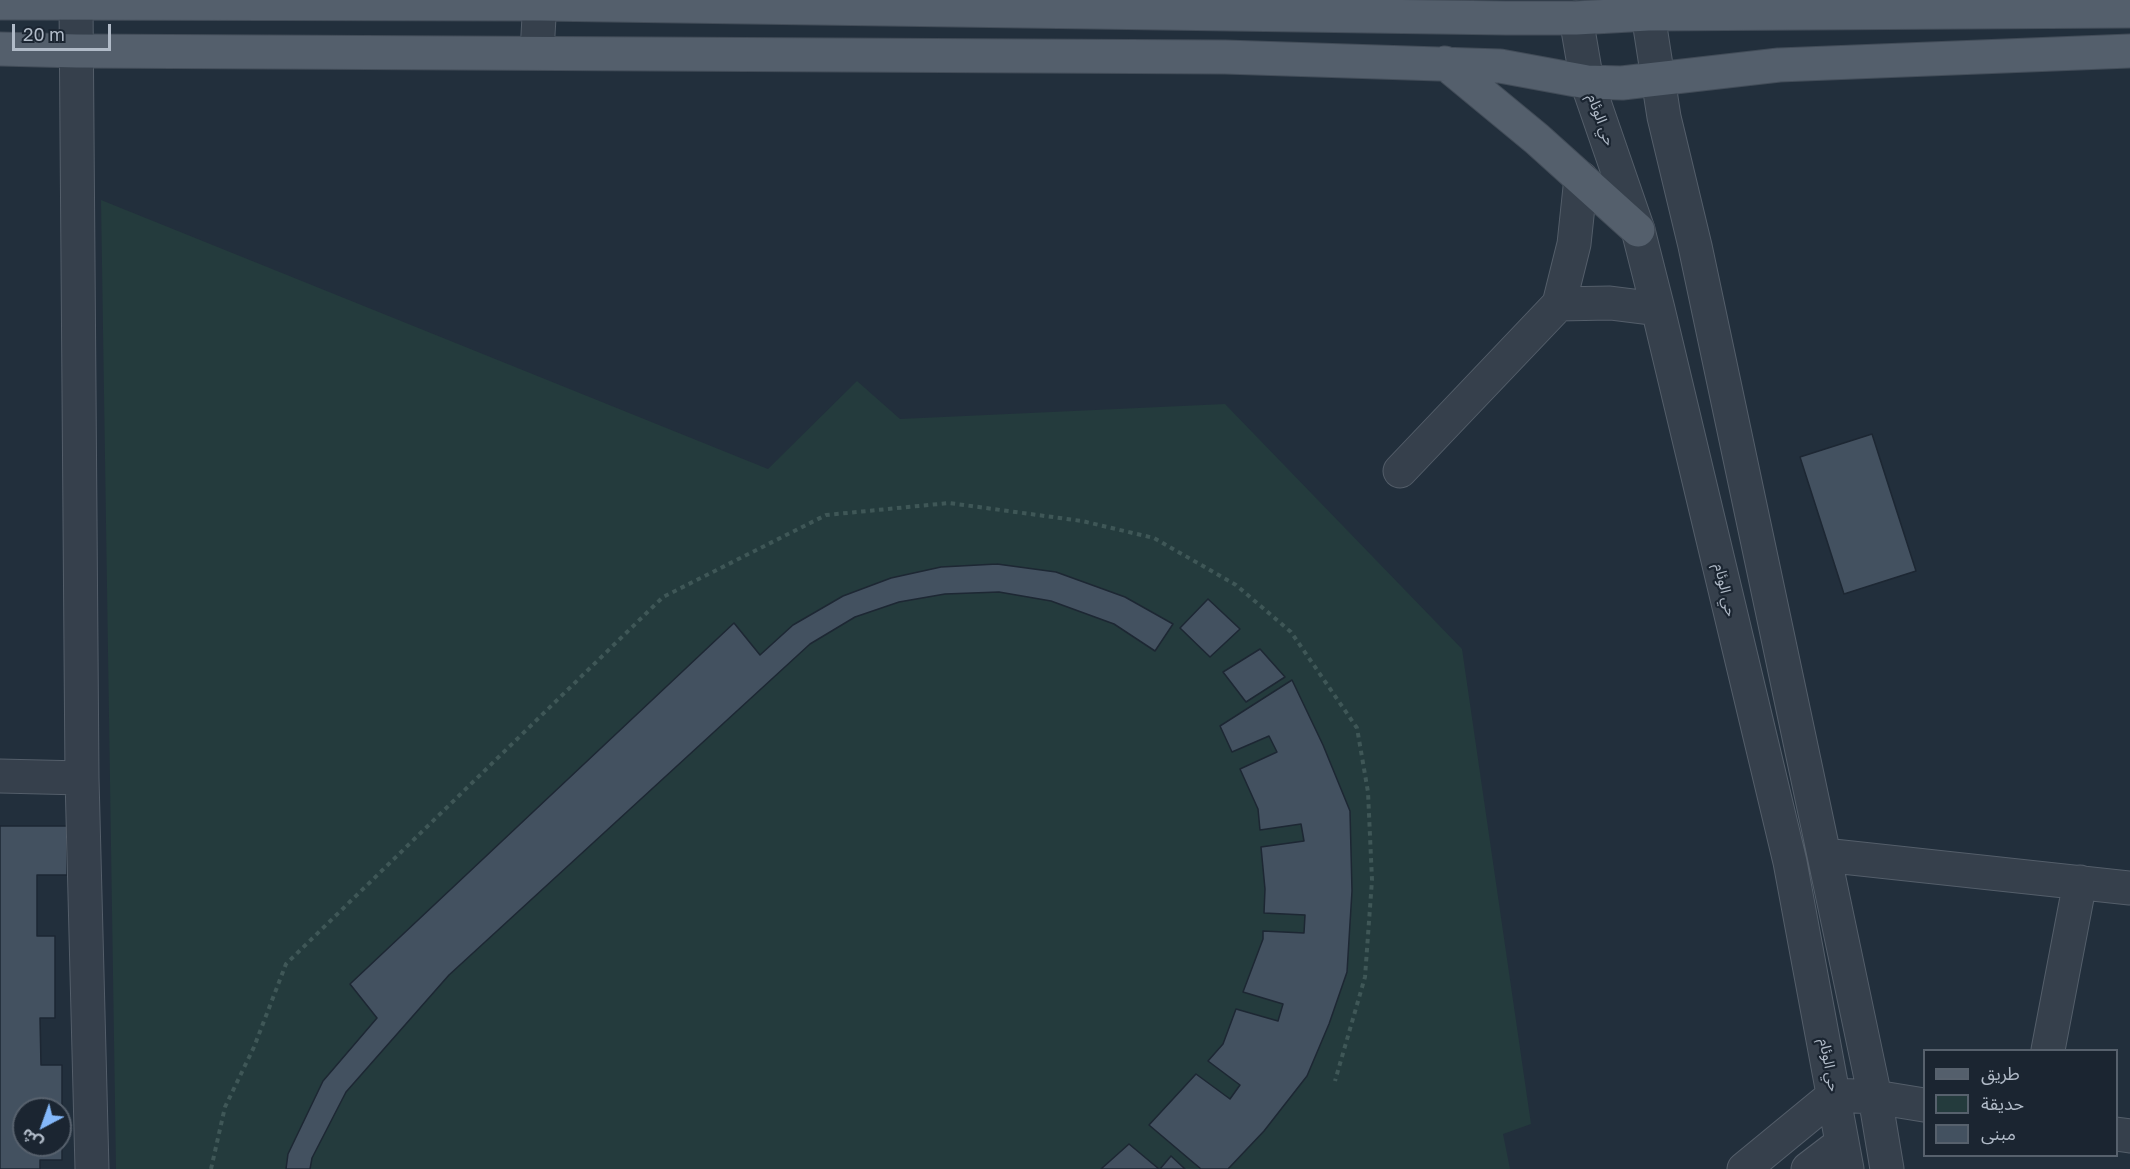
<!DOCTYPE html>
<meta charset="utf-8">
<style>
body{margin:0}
#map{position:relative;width:2130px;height:1169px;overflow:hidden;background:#222f3c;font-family:"Golos Text","Noto Sans Arabic",sans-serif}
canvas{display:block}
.legend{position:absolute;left:1923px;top:1049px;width:195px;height:108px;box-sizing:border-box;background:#1b2531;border:2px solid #57616d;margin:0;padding:8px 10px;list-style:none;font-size:18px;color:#b1bbc8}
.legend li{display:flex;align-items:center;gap:12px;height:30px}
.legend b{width:30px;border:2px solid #57616d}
.north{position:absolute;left:12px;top:1097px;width:60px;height:60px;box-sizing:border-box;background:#1b2531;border:2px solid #57616d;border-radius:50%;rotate:221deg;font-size:16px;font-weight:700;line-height:24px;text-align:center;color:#b1bbc8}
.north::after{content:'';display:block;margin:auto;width:21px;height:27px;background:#84b8fa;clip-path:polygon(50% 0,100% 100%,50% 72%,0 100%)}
.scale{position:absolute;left:12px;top:24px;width:99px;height:27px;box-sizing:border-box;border:3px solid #b1bbc8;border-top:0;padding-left:8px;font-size:18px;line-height:21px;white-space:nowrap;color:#b1bbc8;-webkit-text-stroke:4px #1b2531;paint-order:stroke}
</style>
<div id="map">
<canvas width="2130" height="1169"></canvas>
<ul class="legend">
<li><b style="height:8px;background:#545f6c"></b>طريق</li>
<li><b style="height:16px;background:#243b3d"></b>حديقة</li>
<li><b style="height:16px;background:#435160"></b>مبنى</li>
</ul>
<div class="north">ش</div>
<div class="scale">20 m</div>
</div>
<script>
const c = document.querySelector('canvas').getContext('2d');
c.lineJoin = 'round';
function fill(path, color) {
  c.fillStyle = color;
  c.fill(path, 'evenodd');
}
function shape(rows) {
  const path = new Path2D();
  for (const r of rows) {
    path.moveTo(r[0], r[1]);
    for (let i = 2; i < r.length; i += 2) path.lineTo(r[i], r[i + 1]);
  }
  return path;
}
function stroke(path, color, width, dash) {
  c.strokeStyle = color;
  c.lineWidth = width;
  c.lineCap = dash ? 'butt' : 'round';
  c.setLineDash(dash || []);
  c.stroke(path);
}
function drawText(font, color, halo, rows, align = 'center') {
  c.font = font + ' "Golos Text","Noto Sans Arabic",sans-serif';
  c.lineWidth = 4.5;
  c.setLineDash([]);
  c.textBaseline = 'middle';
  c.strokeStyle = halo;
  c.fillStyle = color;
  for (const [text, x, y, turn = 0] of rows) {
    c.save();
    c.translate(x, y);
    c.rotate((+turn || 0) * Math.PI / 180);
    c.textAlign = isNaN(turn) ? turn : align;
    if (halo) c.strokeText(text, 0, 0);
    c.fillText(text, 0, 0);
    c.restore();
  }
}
fill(shape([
 [101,200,768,469,857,381,900,419,1225,404,1462,649,1531,1124,1503,1134,1510,1169,116,1169]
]), '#243b3d');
const building = shape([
 [1872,434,1916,571,1844,594,1800,457,1872,434],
 [997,564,1056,572,1125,597,1173,624,1155,651,1114,624,1051,601,999,592,945,594,899,602,855,617,810,644,449,975,346,1092,312,1158,310,1169,286,1169,288,1154,323,1081,377,1018,350,984,734,623,760,655,793,625,843,596,891,578,941,567,997,564],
 [1208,599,1240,629,1210,657,1180,628,1208,599],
 [1260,649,1285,677,1246,702,1223,672,1260,649],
 [1292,680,1323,745,1350,811,1352,891,1347,972,1329,1024,1307,1076,1264,1131,1228,1169,1201,1169,1149,1125,1196,1074,1230,1099,1240,1085,1208,1061,1223,1044,1236,1009,1278,1021,1283,1004,1243,992,1263,939,1263,931,1304,933,1305,915,1264,913,1265,889,1261,847,1304,841,1301,824,1260,830,1258,809,1240,769,1277,752,1269,736,1232,752,1220,726,1292,680],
 [0,826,67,826,67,875,37,875,37,936,55,936,55,1018,40,1018,41,1065,62,1065,62,1160,40,1160,40,1169,0,1169,0,826],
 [24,1109,60,1109,60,1145,24,1145,24,1109],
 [1129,1144,1159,1169,1101,1169,1129,1144],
 [1171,1156,1185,1169,1160,1169,1171,1156]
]);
fill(building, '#435160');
stroke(building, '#1d2733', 1.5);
const minor = shape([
 [76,3,82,778,92,1169],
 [1648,14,1664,117,1695,246,1824,855,1875,1097,1887,1169],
 [1576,18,1587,82,1638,230,1658,309,1790,862,1847,1169],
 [537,52,540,0],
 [1559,304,1610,303,1658,309],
 [1400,471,1559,304,1574,244,1581,178],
 [0,776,82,778],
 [1824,855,2130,888],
 [2048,1050,2080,882],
 [2116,1134,2130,1136],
 [1744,1169,1834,1095,1875,1097,1924,1105],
 [1808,1169,1842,1143]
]);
const major = shape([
 [0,3,540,4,1506,18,1576,18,1648,14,2130,11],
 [0,49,77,51,1225,57,1500,66,1587,82,1622,83,1779,65,2130,51],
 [1445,63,1537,139,1638,230]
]);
stroke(minor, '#545e6a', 35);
stroke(major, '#424c58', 35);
stroke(shape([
 [211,1169,225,1107,254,1047,286,964,663,597,826,515,949,503,1082,521,1154,538,1236,585,1291,632,1357,728,1368,792,1372,880,1365,977,1335,1081]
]), '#3f5757', 4, [4.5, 4.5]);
stroke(minor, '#36404c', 33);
stroke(major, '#545f6c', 33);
drawText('15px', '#b1bbc8', '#1b2531', [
 ["حي الوئام",1601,120,70],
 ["حي الوئام",1725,590,77],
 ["حي الوئام",1829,1065,79]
]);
</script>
